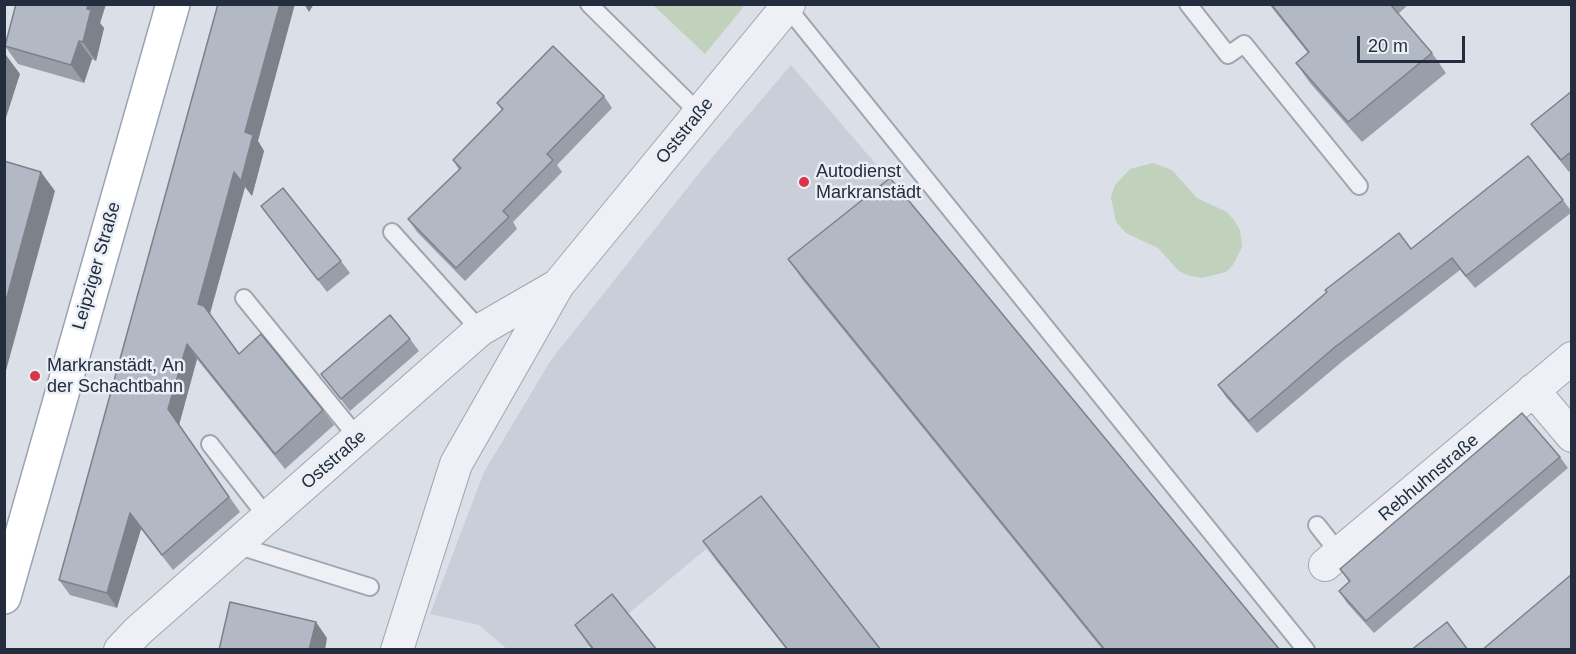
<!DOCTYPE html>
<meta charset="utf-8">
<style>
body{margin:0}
#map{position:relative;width:1576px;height:654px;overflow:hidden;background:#dbdfe7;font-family:Arial,sans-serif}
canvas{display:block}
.frame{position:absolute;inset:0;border:6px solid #242d3e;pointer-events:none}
.scale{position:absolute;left:1357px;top:36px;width:108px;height:27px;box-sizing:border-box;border:3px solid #242d3e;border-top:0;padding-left:8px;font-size:18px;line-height:21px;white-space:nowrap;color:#242d3e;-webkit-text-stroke:4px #eaeef5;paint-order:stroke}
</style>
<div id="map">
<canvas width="1576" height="654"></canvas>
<div class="frame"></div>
<div class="scale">20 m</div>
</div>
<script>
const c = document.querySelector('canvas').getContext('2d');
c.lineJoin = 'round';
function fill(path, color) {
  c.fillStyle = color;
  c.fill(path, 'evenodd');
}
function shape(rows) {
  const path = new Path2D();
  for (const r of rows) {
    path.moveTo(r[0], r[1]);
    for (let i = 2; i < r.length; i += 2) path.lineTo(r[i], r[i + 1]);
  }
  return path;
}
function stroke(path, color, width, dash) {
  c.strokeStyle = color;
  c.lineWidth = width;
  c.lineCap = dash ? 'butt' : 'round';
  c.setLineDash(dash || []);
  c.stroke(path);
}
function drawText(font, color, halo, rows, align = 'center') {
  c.font = font + ' Arial,sans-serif';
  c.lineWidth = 5;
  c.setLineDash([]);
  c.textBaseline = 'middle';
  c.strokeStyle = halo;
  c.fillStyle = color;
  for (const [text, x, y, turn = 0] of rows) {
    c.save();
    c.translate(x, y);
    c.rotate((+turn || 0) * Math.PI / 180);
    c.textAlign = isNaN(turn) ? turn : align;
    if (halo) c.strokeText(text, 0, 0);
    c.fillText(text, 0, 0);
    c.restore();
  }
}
fill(shape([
 [791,65,904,197,1277,649,787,649,706,549,586,649,507,649,479,625,430,614,484,472,551,360,704,167]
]), '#c9ced9');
fill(shape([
 [653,5,745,5,705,54],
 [1153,163,1172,170,1197,198,1227,212,1234,220,1240,230,1242,247,1233,265,1226,272,1202,278,1190,276,1179,271,1158,248,1126,233,1116,222,1111,197,1115,185,1130,169]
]), '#c0d2bc');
const service = shape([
 [589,4,699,113],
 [1188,4,1228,55,1244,44,1359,186],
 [787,7,1306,650],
 [392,232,480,330],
 [244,298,358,438],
 [210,444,267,517],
 [1317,525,1339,553],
 [236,545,370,587]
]);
const minor = shape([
 [1533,390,1572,436],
 [1325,565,1572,358],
 [120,650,138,631,480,330,558,285],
 [397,650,456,464,558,285,789,4]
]);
const primary = shape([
 [4,597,173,4]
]);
stroke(service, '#a0a6b1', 20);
stroke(minor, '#a0a6b1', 34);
stroke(primary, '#9aa3b4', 36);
stroke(service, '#eef0f5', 16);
stroke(minor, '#eef0f5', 32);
stroke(primary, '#fff', 33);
fill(shape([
 [16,4,106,4,100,23,104,28,96,61,92,59,84,83,18,64,5,46],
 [218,4,258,141,264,151,252,196,245,187,210,314,239,354,323,410,334,425,285,469,197,359,179,425,240,512,173,570,141,529,117,608,70,595,59,580],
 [1269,4,1409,4,1398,14,1432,53,1446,73,1362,142,1310,83,1296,63,1308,53],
 [1572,91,1572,170,1569,172,1540,136,1531,124],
 [604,96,612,108,557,165,562,172,513,222,517,229,465,281,417,232,408,219,459,170,453,160,502,110,497,103],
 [1563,200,1572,212,1475,288,1460,270,1344,360,1257,433,1226,397,1218,385,1411,249],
 [261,206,341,261,350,273,327,292],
 [788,259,1280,650,1103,650,802,279],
 [410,339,419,351,350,411,321,374],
 [1560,457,1568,468,1374,633,1347,603,1339,591,1349,582,1340,569],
 [703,541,881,650,787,650,717,561],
 [575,625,657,650,592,650]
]), '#999ea9');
fill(shape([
 [88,4,106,4,100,23,104,28,96,61,83,42],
 [280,4,295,4,258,141,264,151,252,196,241,181,245,132],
 [304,4,314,4,309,12],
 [79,41,92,59,84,83,71,65],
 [6,55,20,74,4,124,4,60],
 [41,172,55,191,4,378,4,308],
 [234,172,245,187,208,320,198,304],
 [187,344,197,359,179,425,240,512,168,409],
 [130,513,141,529,117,608,107,593],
 [316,622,327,638,325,650,309,650]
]), '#7d8189');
const building = shape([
 [16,4,88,4,87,9,91,10,83,42,79,41,71,65,5,46,16,4],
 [218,4,280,4,245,132,253,135,241,181,234,172,198,304,204,306,239,354,261,334,323,410,275,454,187,344,168,409,229,497,162,555,130,513,107,593,59,580,218,4],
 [1271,4,1390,4,1432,53,1348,122,1296,63,1309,52,1271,4],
 [553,46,604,96,547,154,553,160,503,211,509,217,456,268,408,219,461,168,453,160,503,109,497,103,553,46],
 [1572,91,1572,151,1561,160,1531,124,1572,91],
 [1528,156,1563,200,1466,276,1452,258,1335,347,1249,421,1218,385,1327,292,1325,290,1399,233,1411,249,1528,156],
 [4,161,41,172,4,308,4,161],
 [890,178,1280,650,1105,650,788,259,890,178],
 [283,188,341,261,318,280,261,206,283,188],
 [390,315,410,339,341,399,321,374,390,315],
 [1522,413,1560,457,1366,621,1339,591,1350,581,1340,569,1522,413],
 [761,496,881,650,788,650,703,541,761,496],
 [1572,574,1572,650,1482,650,1572,574],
 [612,594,657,650,594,650,575,625,612,594],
 [230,602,316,622,309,650,219,650,230,602],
 [1447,622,1468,650,1411,650,1447,622]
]);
fill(building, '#b2b8c4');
stroke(building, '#7d8189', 1.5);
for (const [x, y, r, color] of [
 [804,182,6,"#d93448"],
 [35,376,6,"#d93448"]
]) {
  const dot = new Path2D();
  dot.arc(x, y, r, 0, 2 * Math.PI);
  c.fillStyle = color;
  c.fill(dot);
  stroke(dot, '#eaeef5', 2);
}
drawText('18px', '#242d3e', '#eaeef5', [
 ["Oststraße",685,131,-51],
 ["Leipziger Straße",97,266,-74],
 ["Oststraße",334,460,-41],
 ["Rebhuhnstraße",1429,478,-40]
]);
drawText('18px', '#242d3e', '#eaeef5', [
 ["Autodienst",816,172],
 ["Markranstädt",816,193],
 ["Markranstädt, An",47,366],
 ["der Schachtbahn",47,387]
], 'left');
</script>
